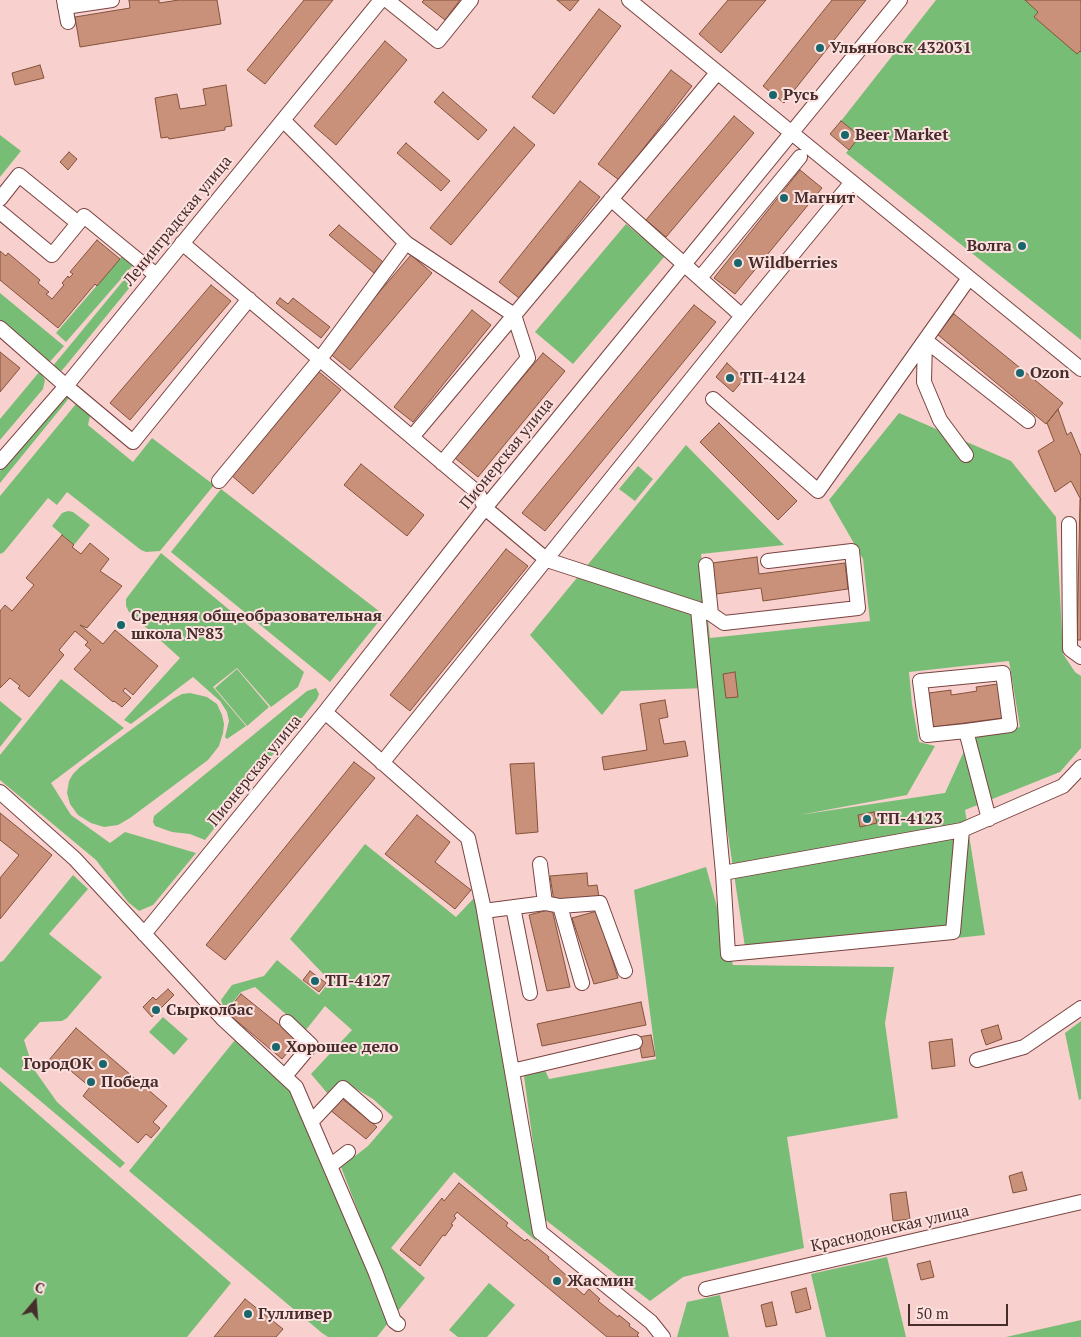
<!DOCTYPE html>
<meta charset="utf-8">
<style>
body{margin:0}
#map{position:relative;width:1081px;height:1337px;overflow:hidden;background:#f8d0cd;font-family:"PT Serif",serif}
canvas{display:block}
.north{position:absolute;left:10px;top:1277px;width:50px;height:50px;-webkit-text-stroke:4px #fce1df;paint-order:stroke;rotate:18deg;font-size:14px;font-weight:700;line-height:20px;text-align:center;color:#462d2c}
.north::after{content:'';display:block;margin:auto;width:18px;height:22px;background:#462d2c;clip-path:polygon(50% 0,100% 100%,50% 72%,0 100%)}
.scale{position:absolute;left:908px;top:1304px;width:100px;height:22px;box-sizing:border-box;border:2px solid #462d2c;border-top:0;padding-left:6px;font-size:15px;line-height:18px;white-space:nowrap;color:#462d2c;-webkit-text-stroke:4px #fce1df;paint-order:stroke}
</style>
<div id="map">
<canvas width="1081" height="1337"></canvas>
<div class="north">С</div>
<div class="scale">50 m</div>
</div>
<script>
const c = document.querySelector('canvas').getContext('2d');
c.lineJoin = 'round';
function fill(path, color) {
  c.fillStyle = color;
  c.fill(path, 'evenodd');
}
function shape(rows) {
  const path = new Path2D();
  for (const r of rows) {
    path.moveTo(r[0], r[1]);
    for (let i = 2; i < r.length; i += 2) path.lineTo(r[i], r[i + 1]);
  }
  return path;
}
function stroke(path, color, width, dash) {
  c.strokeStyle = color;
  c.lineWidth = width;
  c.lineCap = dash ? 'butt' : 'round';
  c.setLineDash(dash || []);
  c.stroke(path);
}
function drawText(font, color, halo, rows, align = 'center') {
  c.font = font + ' "PT Serif",serif';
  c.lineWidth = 4;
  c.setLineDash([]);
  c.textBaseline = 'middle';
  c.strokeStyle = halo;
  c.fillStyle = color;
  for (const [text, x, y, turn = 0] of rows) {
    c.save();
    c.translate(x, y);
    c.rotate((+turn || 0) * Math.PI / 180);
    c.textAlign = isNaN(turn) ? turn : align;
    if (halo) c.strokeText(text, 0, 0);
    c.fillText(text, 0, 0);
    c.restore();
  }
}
fill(shape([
 [936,0,1081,0,1081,340,846,153,860,136,841,121],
 [0,135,21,151,0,177],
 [626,224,665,256,573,364,535,332],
 [123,255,134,264,66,342,56,333],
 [137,264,139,267,139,276,64,368,61,371,57,371,52,367],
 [0,293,64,346,46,366,0,325],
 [40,371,45,380,43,389,0,440,0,419],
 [65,394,70,397,0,483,0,471],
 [76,404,90,416,88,425,133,462,152,438,214,485,160,551,146,552,141,550,67,492,57,505,48,498,4,552,0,554,0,496],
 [899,413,1011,461,1056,517,1063,654,1075,672,1081,676,1081,748,1060,772,965,810,985,935,747,960,727,828,721,829,706,688,621,691,602,715,530,635,686,445,784,545,701,554,710,638,870,621,863,559,829,500],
 [1009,661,1020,727,970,738,945,793,799,815,907,795,935,746,919,742,912,704,909,672],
 [638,466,653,479,635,501,619,489],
 [221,489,384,615,330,682,171,552],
 [68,511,73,512,90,525,74,545,52,526,62,513],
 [161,553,304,672,298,687,271,707,237,668,213,687,246,726,227,739,225,737,229,721,227,712,220,701,193,677,131,724,124,720,180,658,129,612,126,606,126,599],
 [237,669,269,707,247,726,215,688],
 [61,679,124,728,51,783,71,815,110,843,125,832,196,853,153,905,139,911,128,902,96,860,0,780,0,755],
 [316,688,319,694,317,699,205,840,190,834,172,832,155,826,153,822,154,816,307,691],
 [190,693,207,697,217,704,222,715,224,724,223,733,219,746,208,760,130,818,118,825,104,827,91,823,78,815,70,804,67,793,69,781,73,774,80,767,173,699,182,694],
 [0,701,22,719,0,747],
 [365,844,456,917,475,897,536,1241,454,1172,391,1248,425,1278,397,1312,341,1167,368,1146,393,1117,373,1099,343,1081,328,1094,311,1074,352,1030,325,1006,305,1031,255,987,241,992,225,1012,221,1000,232,985,264,976,277,960,319,995,330,981,290,939],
 [706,867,733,965,894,967,885,1023,898,1118,787,1137,804,1248,683,1277,650,1301,543,1218,524,1076,545,1070,549,1079,656,1059,634,890],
 [73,875,88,889,49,934,102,977,67,1018,62,1021,40,1022,24,1040,33,1068,57,1102,125,1163,120,1168,0,1067,0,962,3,961],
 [163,1017,188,1039,174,1055,149,1032],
 [1081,1021,1081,1099,1079,1100,1065,1033],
 [235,1040,295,1095,388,1323,377,1337,328,1337,322,1333,129,1171],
 [0,1081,231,1283,187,1337,0,1337],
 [887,1257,906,1337,826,1337,811,1274],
 [489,1283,515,1305,487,1337,458,1337,449,1330],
 [720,1295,729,1337,677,1337,687,1302],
 [1081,1320,1081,1337,1006,1337]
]), '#78bd76');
const building = shape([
 [129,0,159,0,159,3,179,0,217,0,221,24,80,47,75,17,130,8,129,0],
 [304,0,333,0,265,84,247,70,304,0],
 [424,0,460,0,445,20,422,2,424,0],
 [557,0,579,0,570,11,557,0],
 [728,0,766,0,721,53,699,34,728,0],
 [832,0,866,0,784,103,763,86,832,0],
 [1025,0,1081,0,1081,52,1080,51,1077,54,1034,17,1038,12,1025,0],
 [599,9,621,26,554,114,532,97,599,9],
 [385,41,407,60,336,145,314,126,385,41],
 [40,65,44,78,15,85,12,73,40,65],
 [671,70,692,86,619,180,598,164,671,70],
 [226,85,232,126,225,127,225,130,169,139,168,137,161,138,155,98,177,94,180,109,206,105,203,89,226,85],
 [443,92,487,130,478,140,434,102,443,92],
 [734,116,754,133,666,237,646,220,734,116],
 [841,121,860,136,849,150,830,134,841,121],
 [514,127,535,145,451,245,430,228,514,127],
 [406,143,450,181,441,191,397,153,406,143],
 [69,152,77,159,68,170,60,162,69,152],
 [800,170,822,188,735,294,714,278,800,170],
 [580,181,600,197,519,298,499,282,580,181],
 [339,225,383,262,374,273,329,235,339,225],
 [97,240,120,259,97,286,95,284,58,328,0,280,0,251,6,256,8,253,40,280,38,283,49,292,46,294,52,299,64,285,62,283,68,276,69,278,73,274,70,272,97,240],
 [411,255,432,273,350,370,328,352,411,255],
 [211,285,231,301,130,420,110,403,211,285],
 [280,298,288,304,293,298,330,327,321,338,276,303,280,298],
 [694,305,716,322,545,531,522,513,694,305],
 [472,310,491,325,413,422,394,407,472,310],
 [954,314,1063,403,1046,424,937,334,954,314],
 [0,352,20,368,0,392,0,352],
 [543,353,565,371,478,477,455,458,543,353],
 [727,363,744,379,733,392,716,377,727,363],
 [318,371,341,390,253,494,231,475,318,371],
 [1058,409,1067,435,1071,432,1081,456,1081,500,1071,481,1055,492,1038,451,1054,441,1047,423,1058,409],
 [719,423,797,501,778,520,700,442,719,423],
 [361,464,424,515,407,536,344,485,361,464],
 [1080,500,1081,500,1081,640,1077,640,1080,500],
 [62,535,74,545,72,547,81,554,90,543,109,559,100,571,122,586,87,628,80,625,103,644,115,630,158,666,133,695,125,688,123,691,131,698,122,707,114,701,113,702,74,669,91,650,85,645,88,642,75,631,59,650,64,655,29,697,18,688,20,686,10,678,0,688,0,611,5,605,12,611,34,585,26,578,62,535],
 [506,549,528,566,410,711,390,695,506,549],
 [757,557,759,574,845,563,848,589,763,601,761,588,716,594,712,563,757,557],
 [735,672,738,697,726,698,723,674,735,672],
 [998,684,1003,718,933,727,929,693,951,690,951,695,965,693,977,691,976,687,998,684],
 [665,700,668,717,659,719,664,744,685,741,688,756,604,770,602,757,647,750,640,704,665,700],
 [354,762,375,778,225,960,206,945,354,762],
 [534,763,538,832,516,834,510,764,534,763],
 [874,812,877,823,860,827,858,815,874,812],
 [0,813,52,855,0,919,0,878,19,855,0,840,0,813],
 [417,815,450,842,435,862,471,890,455,909,385,854,417,815],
 [587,873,588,886,597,885,599,897,554,901,550,876,587,873],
 [552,909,570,987,547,991,529,915,552,909],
 [597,911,618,978,594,984,572,918,597,911],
 [310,971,326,983,319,992,303,980,310,971],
 [168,989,174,995,152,1017,143,1007,153,997,156,1000,168,989],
 [241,994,298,1040,282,1059,226,1012,241,994],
 [641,1002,646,1025,542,1046,537,1024,641,1002],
 [998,1025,1002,1039,986,1045,981,1030,998,1025],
 [76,1028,167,1106,153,1122,160,1128,151,1138,146,1134,138,1143,83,1096,90,1087,58,1060,54,1065,49,1060,76,1028],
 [651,1035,655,1056,642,1058,638,1037,651,1035],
 [952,1039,955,1066,932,1069,929,1042,952,1039],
 [340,1097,377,1127,366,1139,330,1110,340,1097],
 [1022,1172,1027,1190,1013,1193,1009,1176,1022,1172],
 [459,1183,508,1223,506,1226,525,1241,527,1239,549,1257,548,1259,567,1276,569,1274,580,1283,576,1288,584,1295,589,1289,600,1299,598,1301,618,1317,619,1315,630,1324,629,1326,639,1333,637,1335,639,1337,607,1337,457,1212,454,1216,456,1218,451,1224,453,1225,445,1236,443,1235,420,1266,400,1250,442,1198,444,1201,459,1183],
 [906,1192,910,1219,893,1221,890,1194,906,1192],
 [930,1261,934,1277,921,1280,917,1264,930,1261],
 [806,1288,811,1309,796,1313,791,1292,806,1288],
 [245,1299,283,1329,276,1337,214,1337,245,1299],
 [772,1302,777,1325,766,1327,761,1305,772,1302]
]);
fill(building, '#c9917a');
stroke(building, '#84523c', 1);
const minor = shape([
 [64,0,68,22],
 [387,0,438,41,471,0],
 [629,0,1081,369],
 [65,7,112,0],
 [283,120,406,243,514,315,528,358,442,463],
 [0,199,19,175,78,223],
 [611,199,742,316],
 [0,212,52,255,84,216,156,275],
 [182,243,478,493,485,508,547,560,698,609,711,614,724,623,858,608,852,551,768,561],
 [700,278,800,157],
 [0,328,66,386,133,442,249,299],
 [713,399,818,491,969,278],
 [412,437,717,73],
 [966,455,940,420,924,382,925,340,1028,421],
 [0,462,66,386,381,0],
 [219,481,320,359,406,243],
 [1069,524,1070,649,1081,657],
 [706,565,711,614],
 [698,609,723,873,728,954,953,932,962,830],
 [325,712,468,838,483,905,540,1232,651,1322,663,1337],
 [966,731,1010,725,1003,673,920,681,927,735,966,731,989,819],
 [382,763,742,316,852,182],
 [0,792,75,859,224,1020,296,1087,375,1271,394,1321,398,1324],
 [540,864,545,903],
 [723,873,962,830,1063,786,1081,767],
 [560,906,582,983],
 [513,907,530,993],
 [484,911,545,903,560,906,600,903,625,971],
 [144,934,325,712,485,508,900,0],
 [977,1060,1024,1047,1081,1008],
 [512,1071,635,1042],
 [285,1076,311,1045,287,1022],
 [311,1122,343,1088,375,1116],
 [330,1166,348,1152],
 [706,1289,1081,1202]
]);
stroke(minor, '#794340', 16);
stroke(minor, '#fff', 14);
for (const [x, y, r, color] of [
 [820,48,5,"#19666d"],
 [773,95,5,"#19666d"],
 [845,135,5,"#19666d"],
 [784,198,5,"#19666d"],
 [1022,246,5,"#19666d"],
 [738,263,5,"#19666d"],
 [1020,373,5,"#19666d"],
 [730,378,5,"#19666d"],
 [121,625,5,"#19666d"],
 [867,819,5,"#19666d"],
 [315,981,5,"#19666d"],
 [156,1010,5,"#19666d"],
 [276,1047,5,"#19666d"],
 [103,1064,5,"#19666d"],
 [91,1082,5,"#19666d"],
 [557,1281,5,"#19666d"],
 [248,1314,5,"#19666d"]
]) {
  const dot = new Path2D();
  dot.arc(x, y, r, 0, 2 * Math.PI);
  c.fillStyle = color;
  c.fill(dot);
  stroke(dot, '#fce1df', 2);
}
drawText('bold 16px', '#462d2c', '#fce1df', [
 ["Ульяновск 432031",830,48],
 ["Русь",783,95],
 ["Beer Market",855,135],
 ["Магнит",794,198],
 ["Волга",1012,246,"right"],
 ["Wildberries",748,263],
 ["Ozon",1030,373],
 ["ТП-4124",740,378],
 ["Средняя общеобразовательная",131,616],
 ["школа №83",131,634],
 ["ТП-4123",877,819],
 ["ТП-4127",325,981],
 ["Сырколбас",166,1010],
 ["Хорошее дело",286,1047],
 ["ГородОК",93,1064,"right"],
 ["Победа",101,1082],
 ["Жасмин",567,1281],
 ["Гулливер",258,1314]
], 'left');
drawText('16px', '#462d2c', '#fce1df', [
 ["Ленинградская улица",178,221,-51],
 ["Пионерская улица",507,454,-51],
 ["Пионерская улица",255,771,-51],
 ["Краснодонская улица",890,1229,-13]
]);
</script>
